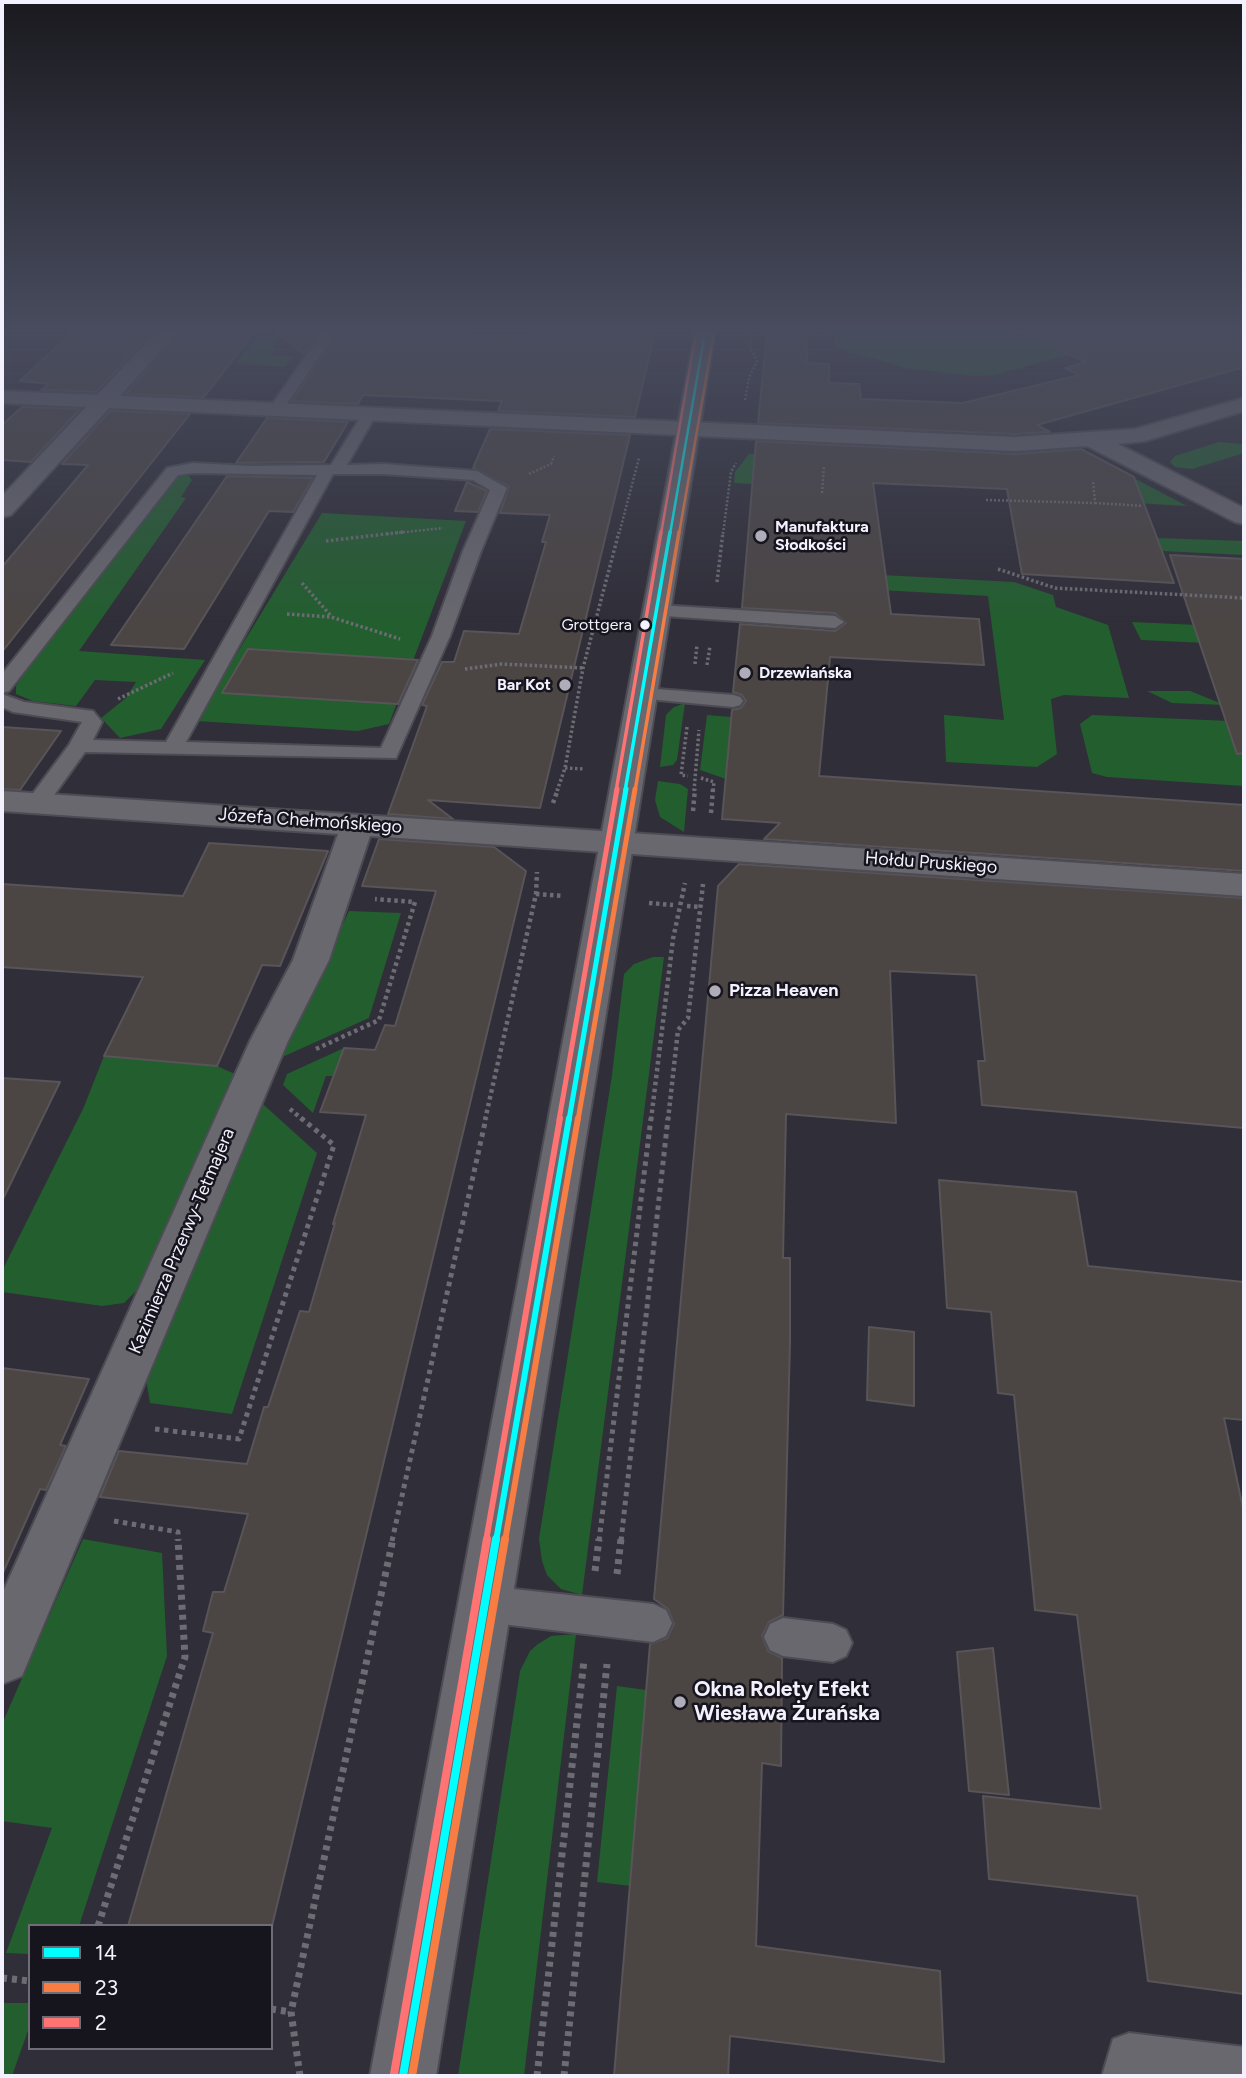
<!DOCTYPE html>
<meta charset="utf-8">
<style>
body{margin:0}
#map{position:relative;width:1246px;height:2078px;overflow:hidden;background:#302e38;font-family:Figtree,sans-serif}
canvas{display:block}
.frame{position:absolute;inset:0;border:4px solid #f3f1fe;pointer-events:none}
.legend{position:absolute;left:28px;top:1924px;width:245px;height:126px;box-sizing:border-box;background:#16141c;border:2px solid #6e6c76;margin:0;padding:9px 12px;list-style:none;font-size:21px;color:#f3f1fe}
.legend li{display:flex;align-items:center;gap:14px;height:35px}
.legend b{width:35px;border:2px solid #6e6c76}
</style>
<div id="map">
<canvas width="1246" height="2078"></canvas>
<div class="frame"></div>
<ul class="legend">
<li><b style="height:9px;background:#0ff"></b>14</li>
<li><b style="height:9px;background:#f77d43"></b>23</li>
<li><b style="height:9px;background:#ff7373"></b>2</li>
</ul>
</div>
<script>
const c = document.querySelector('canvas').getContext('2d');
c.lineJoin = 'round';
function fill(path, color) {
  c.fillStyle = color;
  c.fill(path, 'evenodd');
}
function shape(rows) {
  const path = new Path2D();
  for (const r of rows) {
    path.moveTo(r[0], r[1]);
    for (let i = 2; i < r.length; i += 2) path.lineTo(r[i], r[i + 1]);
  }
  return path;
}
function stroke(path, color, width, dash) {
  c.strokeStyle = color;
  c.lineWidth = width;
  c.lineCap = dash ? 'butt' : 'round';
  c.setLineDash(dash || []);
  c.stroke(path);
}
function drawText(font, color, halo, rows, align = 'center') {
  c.font = font + ' Figtree,sans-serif';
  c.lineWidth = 5;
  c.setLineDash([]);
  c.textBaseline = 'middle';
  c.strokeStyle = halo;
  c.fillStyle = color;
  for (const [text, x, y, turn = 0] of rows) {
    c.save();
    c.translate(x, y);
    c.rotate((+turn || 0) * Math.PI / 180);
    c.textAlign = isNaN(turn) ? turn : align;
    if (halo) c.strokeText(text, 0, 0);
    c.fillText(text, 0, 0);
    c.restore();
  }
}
fill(shape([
 [829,332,1020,332,1038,341,1069,332,1128,339,994,375,972,376,907,368,837,348],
 [259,334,280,335,272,346,276,348,272,355,293,356,285,367,236,363],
 [1219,442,1241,444,1244,445,1244,453,1192,469,1175,467,1170,462,1175,456],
 [749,454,755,454,753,484,734,483,735,472],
 [1122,472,1187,506,1101,501],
 [182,476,189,476,192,480,181,497,186,498,79,651,205,660,161,729,120,738,101,718,126,698,136,682,95,680,76,706,33,701,16,694,16,686,23,675,172,480],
 [322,513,466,521,389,724,358,731,196,721],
 [1127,537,1244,541,1244,555,1023,544],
 [882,575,1014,582,1053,595,1056,607,1108,625,1129,698,1064,695,1051,699,1057,754,1037,767,946,762,944,715,1004,720,988,596,881,590],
 [1132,622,1198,625,1206,643,1141,640],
 [1147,691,1190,691,1225,705,1172,703],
 [685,703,677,760,673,765,660,767,666,715,674,707],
 [707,715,731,717,726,779,700,770],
 [1092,715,1229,721,1244,731,1244,786,1107,777,1092,773,1080,724],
 [658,781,680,784,688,789,684,832,660,817,655,800],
 [349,911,401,913,369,1018,278,1059],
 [653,957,664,957,582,1595,561,1589,547,1575,542,1561,539,1539,612,1075,624,974,634,964],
 [344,1048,333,1076,326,1076,313,1113,283,1085,287,1074],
 [104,1056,217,1066,235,1074,139,1288,124,1303,102,1306,2,1292,2,1271,83,1109],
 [255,1097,317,1153,232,1414,150,1403,145,1373],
 [83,1539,162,1553,167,1656,79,1926,30,1926,30,1954,6,1953,52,1828,2,1821,2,1724],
 [576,1634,524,2076,458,2076,520,1671,530,1651,538,1644,551,1636],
 [617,1686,646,1690,631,1886,597,1882],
 [2,2003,30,2003,30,2025,12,2076,2,2076]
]), '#235e2f');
const building = shape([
 [83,332,153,332,96,392,41,390,49,384,20,381,70,334,83,332],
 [179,332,255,332,204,397,126,394,179,332],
 [275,332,319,332,304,354,275,332],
 [338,332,527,336,529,332,655,332,635,417,498,411,502,401,363,395,358,404,292,401,338,332],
 [767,332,808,332,807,363,829,364,829,383,859,384,861,399,963,403,1079,375,1065,368,1086,362,1020,332,1244,332,1244,367,1037,425,1050,432,1015,434,758,423,767,332],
 [22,407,80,409,31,462,2,460,2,425,22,407],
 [110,411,190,414,2,652,2,567,88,465,62,464,110,411],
 [267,418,348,422,324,462,236,463,267,418],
 [490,429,630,435,540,808,428,800,453,819,388,814,427,706,422,705,442,662,454,662,464,631,519,634,546,542,542,542,550,515,500,513,509,487,473,468,490,429],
 [756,441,1015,454,1081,449,1134,477,1174,583,1022,574,1007,489,873,483,891,614,979,619,984,665,830,657,819,776,1244,805,1244,871,764,839,780,823,722,819,732,710,741,708,746,701,742,695,733,692,740,624,835,631,846,623,835,613,742,608,756,441],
 [227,476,313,478,293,512,269,511,184,649,111,645,227,476],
 [467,482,487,491,478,512,455,511,467,482],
 [1170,555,1244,559,1244,753,1237,754,1170,555],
 [248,649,418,660,398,704,222,693,248,649],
 [2,727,61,731,20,790,2,789,2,727],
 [379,839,494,847,526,871,272,1926,128,1926,213,1633,203,1631,213,1592,224,1592,248,1514,100,1497,119,1451,247,1464,264,1407,268,1407,300,1311,309,1312,335,1223,333,1224,366,1115,320,1112,344,1048,375,1050,385,1025,395,1026,436,891,362,886,379,839],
 [209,843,328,851,280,966,262,965,217,1066,104,1056,143,977,2,967,2,884,183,896,209,843],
 [739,864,1244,898,1244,1128,982,1105,978,1061,985,1061,976,975,890,971,896,1123,786,1114,783,1258,790,1258,790,1342,783,1615,769,1622,762,1636,768,1651,782,1658,781,1766,762,1763,756,1946,940,1971,944,2062,730,2036,728,2076,614,2076,650,1644,667,1638,674,1624,668,1609,654,1599,718,886,739,864],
 [2,1078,60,1082,2,1201,2,1078],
 [939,1180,1076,1192,1088,1266,1244,1282,1244,1420,1224,1418,1244,1513,1244,1994,1148,1981,1137,1896,989,1879,983,1796,1101,1809,1077,1615,1035,1610,1014,1395,998,1393,991,1312,947,1308,939,1180],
 [869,1327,914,1332,914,1406,867,1400,869,1327],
 [2,1368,89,1379,60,1445,66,1446,46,1490,40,1489,2,1575,2,1368],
 [993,1648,1009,1795,969,1791,957,1652,993,1648]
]);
fill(building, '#4b4544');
stroke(building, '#585457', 2);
const lane = shape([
 [323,332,336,332,281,412,271,412,269,409,323,332],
 [370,409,377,413,347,465,384,464,477,471,507,488,481,551,450,636,396,758,85,752,44,809,28,809,25,804,69,745,82,722,13,712,2,707,2,694,24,702,93,711,102,722,93,740,166,742,317,475,193,473,178,475,9,691,2,693,2,674,167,468,193,463,250,466,331,465,363,413,370,409],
 [333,474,384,474,473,480,490,490,463,551,432,636,381,748,186,742,333,474],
 [658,605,835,616,844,622,835,628,652,615,649,611,652,607,658,605],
 [644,688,733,695,740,697,743,701,740,705,733,707,637,698,634,694,637,690,644,688],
 [485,1586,653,1604,666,1610,672,1623,666,1636,653,1642,485,1622,472,1617,467,1604,472,1591,485,1586],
 [783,1618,833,1624,846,1630,852,1643,846,1656,833,1662,783,1656,770,1650,764,1637,770,1624,783,1618],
 [1129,2033,1244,2047,1244,2076,1102,2076,1113,2039,1129,2033]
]);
const street = shape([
 [157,332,177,332,120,396,1015,437,1135,429,1244,398,1244,411,1145,441,1118,444,1244,508,1244,524,1235,522,1087,446,1015,451,109,408,11,515,2,517,2,496,86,407,2,403,2,391,97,395,157,332],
 [2,791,1244,874,1244,896,370,836,329,960,288,1041,22,1676,2,1684,2,1594,250,1041,293,960,338,834,2,811,2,791]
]);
const secondary = shape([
 [695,332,715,332,436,2076,370,2076,695,332]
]);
stroke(lane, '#4d4b54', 4);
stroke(street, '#4d4b54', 4);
stroke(secondary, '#4d4b54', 4);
stroke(shape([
 [745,400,749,378,757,361,750,347,751,332],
 [529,474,551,464,554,456],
 [822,493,824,466],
 [986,500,1095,503,1093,480],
 [1095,503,1143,506],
 [387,534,443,528],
 [619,534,639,458],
 [723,534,731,472,736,463]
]), '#6d6c74', 2.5, [2, 2]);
stroke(shape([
 [326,541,403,532],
 [998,569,1055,588,1244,598],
 [717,582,723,532],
 [302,583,331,616],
 [287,614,331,617,400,639],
 [695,664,697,645],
 [707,665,710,646],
 [465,669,502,664,583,668],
 [118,699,173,673],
 [687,727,681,775,688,776],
 [565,768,585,769],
 [701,778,714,782,713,791],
 [557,791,565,768,583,668,619,532],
 [694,791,699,730]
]), '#6d6c74', 3.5, [2.5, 2.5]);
stroke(shape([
 [553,803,558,789],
 [693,811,695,789],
 [711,813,713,789],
 [536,894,563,896],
 [649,903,673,905],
 [687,906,701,907],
 [316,1049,379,1020,415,902,375,899],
 [290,1109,303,1120],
 [485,1120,536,894,537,872],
 [651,1120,673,939,685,883],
 [668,1120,678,1030,688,1018,703,884]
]), '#6d6c74', 4.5, [3.5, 3.5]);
stroke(shape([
 [155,1429,239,1439,334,1145,301,1118],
 [114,1521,178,1532,178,1541],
 [392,1541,486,1118],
 [599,1541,651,1118],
 [621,1541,668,1118]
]), '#6d6c74', 5, [4.5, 4.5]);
stroke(shape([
 [595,1571,599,1539],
 [617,1574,621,1539],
 [98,1926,185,1657,178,1539],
 [2,1978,30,1981],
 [271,2009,291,2012],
 [300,2076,291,2012,393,1539],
 [537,2076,584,1660],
 [564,2076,607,1664]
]), '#6d6c74', 7, [5, 5]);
fill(lane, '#69686f');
fill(street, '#69686f');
fill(secondary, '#69686f');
stroke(shape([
 [670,534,705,332]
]), '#0ff', 2.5);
stroke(shape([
 [625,791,670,532]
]), '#0ff', 3.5);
stroke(shape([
 [569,1120,626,789]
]), '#0ff', 5);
stroke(shape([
 [496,1541,569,1118]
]), '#0ff', 6);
stroke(shape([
 [403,2076,496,1539]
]), '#0ff', 8);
stroke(shape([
 [679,534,714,333]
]), '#f77d43', 2.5);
stroke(shape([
 [635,791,679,532]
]), '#f77d43', 3.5);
stroke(shape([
 [578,1120,635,789]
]), '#f77d43', 5);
stroke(shape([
 [505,1541,578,1118]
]), '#f77d43', 6);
stroke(shape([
 [412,2076,505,1539]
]), '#f77d43', 8);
stroke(shape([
 [661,534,696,332]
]), '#ff7373', 2.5);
stroke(shape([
 [616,791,661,532]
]), '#ff7373', 3.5);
stroke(shape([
 [559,1120,617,789]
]), '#ff7373', 5);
stroke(shape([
 [486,1541,560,1118]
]), '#ff7373', 6);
stroke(shape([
 [394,2074,487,1539]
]), '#ff7373', 8);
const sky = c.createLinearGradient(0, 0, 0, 623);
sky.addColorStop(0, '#1a191f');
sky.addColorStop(0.53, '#484c5e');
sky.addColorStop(1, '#484c5e00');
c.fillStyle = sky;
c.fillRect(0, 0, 1246, 623);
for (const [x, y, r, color] of [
 [761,536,7,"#afadb9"],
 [645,625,6,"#f3f1fe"],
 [745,673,7,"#afadb9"],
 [565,685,7,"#afadb9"],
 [715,991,7,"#afadb9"],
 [680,1702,7,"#afadb9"]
]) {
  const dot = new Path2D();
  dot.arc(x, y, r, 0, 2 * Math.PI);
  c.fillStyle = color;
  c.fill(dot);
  stroke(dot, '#16141c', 2.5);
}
drawText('bold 16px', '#f3f1fe', '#16141c', [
 ["Manufaktura",775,527],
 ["Słodkości",775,545],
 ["Drzewiańska",759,673],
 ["Bar Kot",551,685,"right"]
], 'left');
drawText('16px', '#f3f1fe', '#16141c', [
 ["Grottgera",632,625]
], 'right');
drawText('18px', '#f3f1fe', '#16141c', [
 ["Józefa Chełmońskiego",310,821,4],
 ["Hołdu Pruskiego",931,863,4],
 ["Kazimierza Przerwy-Tetmajera",182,1241,-67]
]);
drawText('bold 18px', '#f3f1fe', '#16141c', [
 ["Pizza Heaven",729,991]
], 'left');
drawText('bold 21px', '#f3f1fe', '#16141c', [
 ["Okna Rolety Efekt",694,1690],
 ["Wiesława Żurańska",694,1714]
], 'left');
</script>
